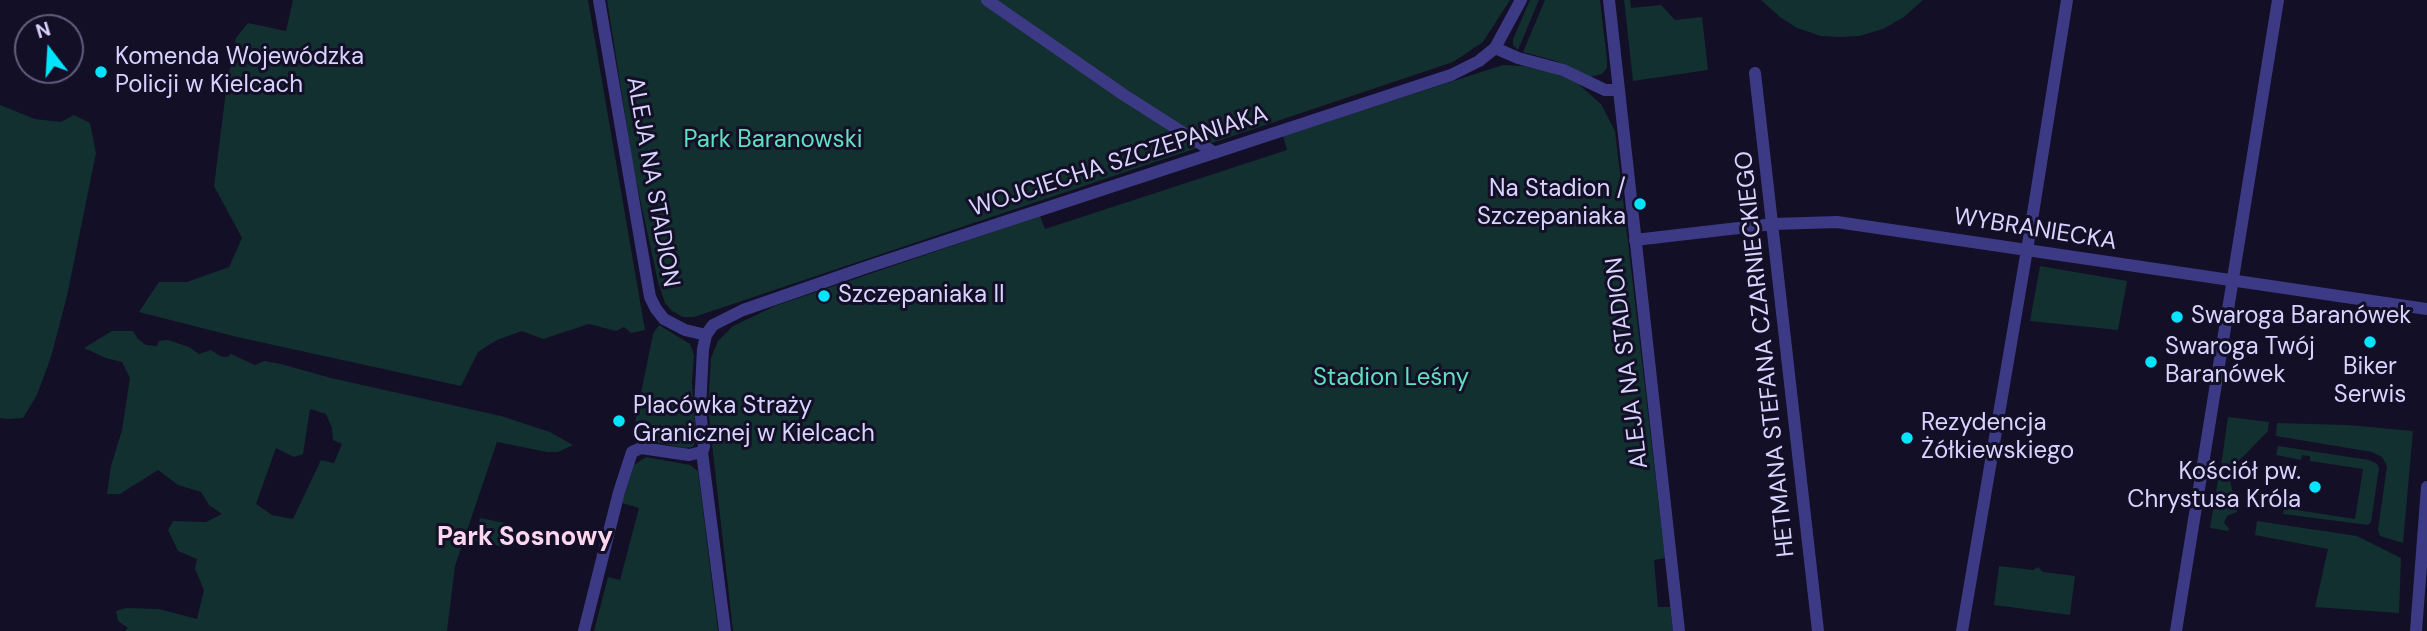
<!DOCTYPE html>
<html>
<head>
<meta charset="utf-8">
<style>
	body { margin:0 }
	#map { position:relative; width:2427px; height:631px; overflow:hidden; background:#130f26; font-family:"DM Sans",sans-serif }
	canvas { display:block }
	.north { position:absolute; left:14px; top:14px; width:70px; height:70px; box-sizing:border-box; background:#130f26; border:2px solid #625e7d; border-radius:50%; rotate:343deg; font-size:19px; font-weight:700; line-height:28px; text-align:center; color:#d9d4ff }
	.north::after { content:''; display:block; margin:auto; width:24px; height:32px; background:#00e5ff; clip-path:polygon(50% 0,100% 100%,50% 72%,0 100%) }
</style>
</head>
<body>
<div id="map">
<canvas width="2427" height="631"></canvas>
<div class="north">N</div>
</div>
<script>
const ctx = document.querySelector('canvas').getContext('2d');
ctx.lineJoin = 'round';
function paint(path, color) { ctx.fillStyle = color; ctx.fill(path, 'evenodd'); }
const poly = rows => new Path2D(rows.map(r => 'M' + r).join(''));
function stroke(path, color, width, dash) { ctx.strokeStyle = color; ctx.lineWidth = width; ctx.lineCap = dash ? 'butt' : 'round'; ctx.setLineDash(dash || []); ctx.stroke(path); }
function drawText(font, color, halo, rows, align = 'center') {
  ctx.font = font + ' "DM Sans",sans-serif'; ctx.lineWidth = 6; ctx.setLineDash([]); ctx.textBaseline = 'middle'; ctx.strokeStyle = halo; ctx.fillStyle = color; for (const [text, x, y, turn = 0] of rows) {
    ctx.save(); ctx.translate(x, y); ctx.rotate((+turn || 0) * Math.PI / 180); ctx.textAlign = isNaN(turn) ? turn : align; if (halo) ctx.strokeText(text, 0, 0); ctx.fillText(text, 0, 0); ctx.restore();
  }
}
const green = poly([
	[293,0,588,0,645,330,631,333,624,327,616,331,589,324,543,339,522,331,497,340,478,352,461,386,237,337,139,312,159,282,187,282,229,267,242,238,214,186,227,83,236,38,248,23,286,31],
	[607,0,1510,0,1483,42,1453,62,694,317,683,317,672,311,665,303,658,282,634,171],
	[1530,0,1539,0,1518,50,1513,45,1513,39],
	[1545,0,1600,0,1607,59,1607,68,1602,74,1590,77,1556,61,1523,52],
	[1624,0,1630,0,1631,8,1661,5,1675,20,1702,17,1708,70,1633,81],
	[1761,0,1923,0,1904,17,1883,29,1859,36,1839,37,1821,36,1797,28,1780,17],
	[1503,65,1523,66,1551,72,1577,83,1601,104,1615,131,1665,558,1654,560,1658,607,1670,607,1673,631,733,631,708,408,711,358,718,341,733,326,775,306,1040,216,1045,229,1287,150,1283,136],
	[0,105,35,119,61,122,74,115,90,123,96,153,67,296,51,357,37,395,23,418,7,419,0,418],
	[2040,266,2127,281,2118,330,2030,321],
	[659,325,690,344,694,355,692,382,696,440,693,447,685,448,632,438,653,334],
	[112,331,133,331,138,339,146,345,157,346,159,341,168,340,189,347,199,354,211,350,220,356,227,357,231,354,255,365,264,361,281,364,331,378,501,416,550,432,573,445,558,452,547,452,497,442,455,566,447,631,125,631,128,628,118,621,116,611,126,608,159,609,197,619,204,590,195,569,197,559,178,551,168,530,173,521,206,522,222,514,209,505,201,492,178,485,158,470,120,494,107,494,111,466,122,430,130,378,122,362,106,358,84,348],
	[310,409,326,414,332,428,333,440,342,444,334,463,321,460,293,519,272,515,256,504,276,448,294,457,303,454],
	[2228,417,2269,422,2268,431,2233,467,2221,466],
	[2277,423,2348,425,2413,431,2403,543,2380,536,2378,530,2387,466,2382,457,2372,452,2276,436],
	[2278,446,2369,460,2377,464,2379,468,2371,522,2368,525,2283,514,2284,508,2355,519,2363,469,2310,461,2310,456,2302,455,2301,460,2276,455],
	[646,457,690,465,698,471,718,631,594,631,608,577,620,580,639,508,622,503,634,465],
	[2218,480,2230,480,2237,512,2227,516,2224,523,2229,528,2228,531,2210,528],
	[480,518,505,523,500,546,475,541],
	[2257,521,2357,536,2401,558,2399,613,2315,607,2328,549,2255,535],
	[1999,566,2033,570,2038,567,2043,572,2075,576,2070,615,1994,605]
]);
const street = poly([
	[599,0,650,297,656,309,664,319,685,330,706,335],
	[987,0,1124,95,1215,153],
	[1609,0,1679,631],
	[1495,48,1518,58,1563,70,1605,90,1617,90],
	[1755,73,1818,631],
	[1635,240,1773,224,1837,222,2427,309],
	[584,631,619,492,632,452,641,448,689,455,702,452],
	[725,631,702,452,704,447,700,408,703,349,706,335,713,325,743,310,867,267,1451,75,1479,61,1495,48,1521,0],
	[1962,631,2031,226,2067,0],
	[2176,631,2278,0],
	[2416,631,2427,487]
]);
const markers = [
	[101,72,7,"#00e5ff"],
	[1640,204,7,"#00e5ff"],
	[824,296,7,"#00e5ff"],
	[2177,317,7,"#00e5ff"],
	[2370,342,7,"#00e5ff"],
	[2151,362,7,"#00e5ff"],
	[619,421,7,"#00e5ff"],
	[1907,438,7,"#00e5ff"],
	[2315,487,7,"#00e5ff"]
];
const poiNames = [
	["Komenda Wojewódzka",115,58],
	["Policji w Kielcach",115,86],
	["Na Stadion /",1626,190,"right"],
	["Szczepaniaka",1626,218,"right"],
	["Szczepaniaka II",838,296],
	["Swaroga Baranówek",2191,317],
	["Swaroga Twój",2165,348],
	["Baranówek",2165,376],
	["Biker",2370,368,"center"],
	["Serwis",2370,396,"center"],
	["Placówka Straży",633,407],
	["Granicznej w Kielcach",633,435],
	["Rezydencja",1921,424],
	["Żółkiewskiego",1921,452],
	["Kościół pw.",2301,473,"right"],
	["Chrystusa Króla",2301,501,"right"]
];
const parkNames = [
	["Park Baranowski",773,141],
	["Stadion Leśny",1391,379]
];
const streetNames = [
	["WOJCIECHA SZCZEPANIAKA",1119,162,-18],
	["ALEJA NA STADION",652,182,80],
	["WYBRANIECKA",2035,230,9],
	["HETMANA STEFANA CZARNIECKIEGO",1766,354,-96],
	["ALEJA NA STADION",1628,363,-97]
];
const neighbourhoodNames = [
	["Park Sosnowy",525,538]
];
paint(green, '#12302f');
stroke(street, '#3d3a85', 12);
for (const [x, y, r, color] of markers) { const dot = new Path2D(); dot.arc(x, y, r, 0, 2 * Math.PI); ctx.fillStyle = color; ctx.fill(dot); stroke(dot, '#130f26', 2.5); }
drawText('24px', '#d9d4ff', '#130f26', poiNames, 'left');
drawText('24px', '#5fe0c0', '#130f26', parkNames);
drawText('24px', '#d9d4ff', '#130f26', streetNames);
drawText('bold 26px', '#ffd6f0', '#130f26', neighbourhoodNames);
</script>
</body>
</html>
